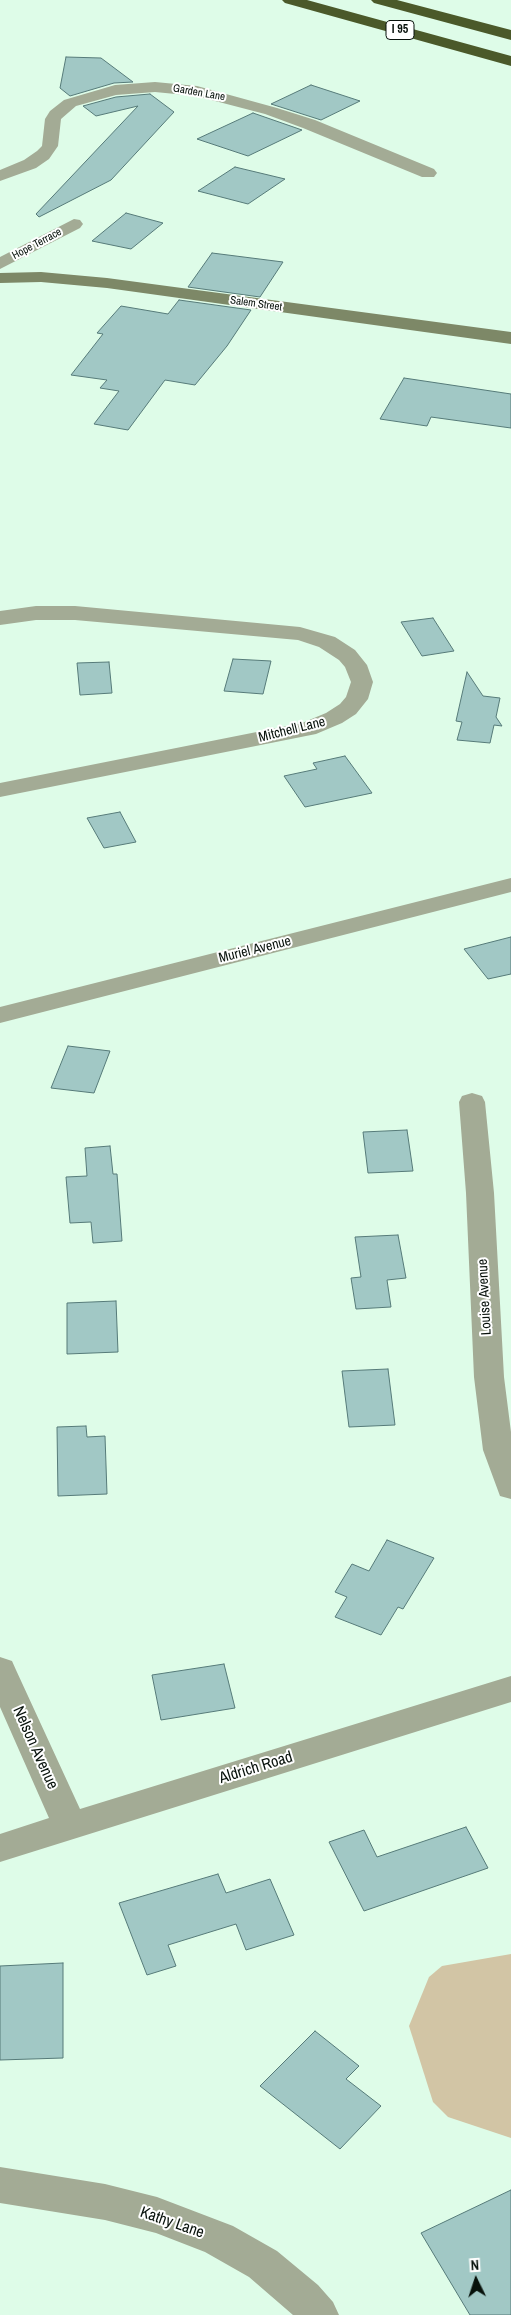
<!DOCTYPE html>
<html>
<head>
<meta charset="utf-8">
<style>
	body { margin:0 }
	#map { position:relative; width:511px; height:2315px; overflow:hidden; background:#defce8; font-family:"Archivo Narrow",sans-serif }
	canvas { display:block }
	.north { position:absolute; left:451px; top:2255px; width:50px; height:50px; -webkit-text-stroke:4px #fff; paint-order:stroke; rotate:356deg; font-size:14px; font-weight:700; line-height:20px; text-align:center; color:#07110b }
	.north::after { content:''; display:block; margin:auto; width:18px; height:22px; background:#07110b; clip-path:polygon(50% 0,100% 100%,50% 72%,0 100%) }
</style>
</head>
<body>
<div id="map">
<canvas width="511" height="2315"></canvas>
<div class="north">N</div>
</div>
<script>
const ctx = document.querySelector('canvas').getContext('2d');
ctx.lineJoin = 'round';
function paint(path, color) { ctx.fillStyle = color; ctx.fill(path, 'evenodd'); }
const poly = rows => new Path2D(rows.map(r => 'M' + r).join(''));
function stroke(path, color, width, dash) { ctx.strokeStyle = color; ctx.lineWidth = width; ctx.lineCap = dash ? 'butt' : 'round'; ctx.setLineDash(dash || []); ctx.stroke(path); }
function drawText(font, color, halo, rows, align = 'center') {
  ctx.font = font + ' "Archivo Narrow",sans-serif'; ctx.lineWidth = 4; ctx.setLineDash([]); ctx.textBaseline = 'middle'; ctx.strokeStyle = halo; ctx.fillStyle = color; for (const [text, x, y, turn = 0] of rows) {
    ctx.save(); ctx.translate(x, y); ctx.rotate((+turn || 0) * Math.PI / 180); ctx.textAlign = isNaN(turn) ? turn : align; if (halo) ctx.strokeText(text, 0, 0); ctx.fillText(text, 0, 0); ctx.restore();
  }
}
const green = poly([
	[511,1954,511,2138,448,2117,433,2102,409,2026,429,1977,442,1966]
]);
const building = poly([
	[66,57,101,58,133,82,114,83,70,96,60,88,66,57],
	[311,85,360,101,321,120,271,104,311,85],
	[150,94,174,112,111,180,39,217,36,214,138,106,96,116,83,106,116,97,150,94],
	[253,113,302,130,248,156,197,139,253,113],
	[235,167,285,179,248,204,198,191,235,167],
	[126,213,163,223,131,249,92,241,126,213],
	[212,253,283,262,260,297,188,287,212,253],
	[179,300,251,310,227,346,195,385,165,380,128,430,94,424,119,391,100,388,107,380,71,375,103,334,97,333,121,306,168,314,179,300],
	[404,378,511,394,511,428,431,417,427,426,380,419,404,378],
	[433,618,454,651,422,656,401,622,433,618],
	[233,659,271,661,263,694,224,691,233,659],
	[109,662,112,693,80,695,77,663,109,662],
	[467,672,483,696,500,698,496,717,502,726,494,725,490,743,457,740,462,722,456,721,467,672],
	[345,756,372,793,305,807,284,776,317,769,313,763,345,756],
	[120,812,136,842,104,848,87,818,120,812],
	[511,937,511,974,488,979,464,949,511,937],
	[68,1046,110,1051,94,1093,51,1088,68,1046],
	[407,1130,413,1171,368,1173,363,1132,407,1130],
	[110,1146,113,1174,117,1174,122,1241,93,1243,91,1222,70,1223,66,1177,87,1176,85,1148,110,1146],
	[398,1235,406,1278,387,1280,391,1307,356,1309,351,1278,361,1277,355,1237,398,1235],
	[116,1301,118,1352,67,1354,67,1303,116,1301],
	[388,1369,395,1425,349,1427,342,1371,388,1369],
	[86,1426,87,1437,105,1436,107,1494,58,1496,57,1427,86,1426],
	[387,1540,434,1558,403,1609,398,1607,381,1635,335,1617,347,1597,335,1592,352,1564,369,1571,387,1540],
	[224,1664,235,1708,161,1720,152,1675,224,1664],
	[466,1827,488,1868,364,1911,329,1842,364,1830,377,1857,466,1827],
	[218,1874,226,1893,270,1879,294,1935,246,1950,236,1924,168,1945,176,1966,147,1975,119,1903,218,1874],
	[63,1963,63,2058,0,2060,0,1966,63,1963],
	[315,2031,359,2066,346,2079,381,2106,340,2149,260,2086,315,2031],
	[511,2190,511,2315,470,2315,421,2233,511,2190]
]);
const minor = poly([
	[155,82,197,86,277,108,315,120,434,169,437,173,434,177,422,177,303,128,265,114,196,96,155,92,116,95,76,106,61,119,58,146,49,159,36,168,0,181,0,170,24,160,37,151,42,146,45,119,50,111,64,100,115,85,155,82],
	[74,219,80,220,83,224,80,228,0,269,0,257,74,219],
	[36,606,75,606,300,627,335,637,355,650,367,665,373,682,368,699,356,714,342,723,316,734,0,797,0,783,302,723,326,713,340,704,346,697,351,682,345,667,339,660,319,647,298,640,75,620,36,620,0,625,0,611,36,606],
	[511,878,511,892,0,1023,0,1007,511,878],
	[472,1093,482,1096,485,1102,494,1193,504,1377,511,1432,511,1499,500,1496,483,1450,474,1377,466,1193,459,1102,462,1096,472,1093],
	[0,1657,12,1661,16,1670,80,1809,511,1676,511,1702,0,1862,0,1834,49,1818,0,1707,0,1657],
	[0,2167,105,2184,157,2197,233,2226,277,2251,318,2285,333,2302,339,2315,293,2315,249,2277,205,2252,156,2233,105,2220,0,2203,0,2167]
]);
const secondary = poly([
	[41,272,107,278,511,332,511,344,107,288,41,282,0,283,0,273,41,272]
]);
const motorway = poly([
	[282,0,307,0,511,56,511,66,285,3,282,0],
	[371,0,397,0,511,30,511,40,374,3,371,0]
]);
const farStreetnames = [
	["Garden Lane",199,93,10],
	["Hope Terrace",37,244,-28],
	["Salem Street",256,304,8]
];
const shields = [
	[400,30,28]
];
const shieldNames = [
	["I 95",400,30]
];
const streetNames = [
	["Mitchell Lane",292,730,-14],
	["Muriel Avenue",255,950,-14],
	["Louise Avenue",485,1297,-93]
];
const nearStreetnames = [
	["Nelson Avenue",35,1748,66],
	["Aldrich Road",256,1768,-17],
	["Kathy Lane",172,2223,19]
];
paint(green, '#d2c5a5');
paint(building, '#a1c8c5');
stroke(building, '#567b79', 1);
paint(minor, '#a3ab95');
paint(secondary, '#7d8867');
paint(motorway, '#4b592a');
drawText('11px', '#07110b', '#fff', farStreetnames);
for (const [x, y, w] of shields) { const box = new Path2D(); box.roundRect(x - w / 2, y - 9.5, w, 19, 4); ctx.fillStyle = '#fff'; ctx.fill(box); stroke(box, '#07110b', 1); }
drawText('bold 12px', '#07110b', null, shieldNames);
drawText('14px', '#07110b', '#fff', streetNames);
drawText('16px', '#07110b', '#fff', nearStreetnames);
</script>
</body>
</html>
